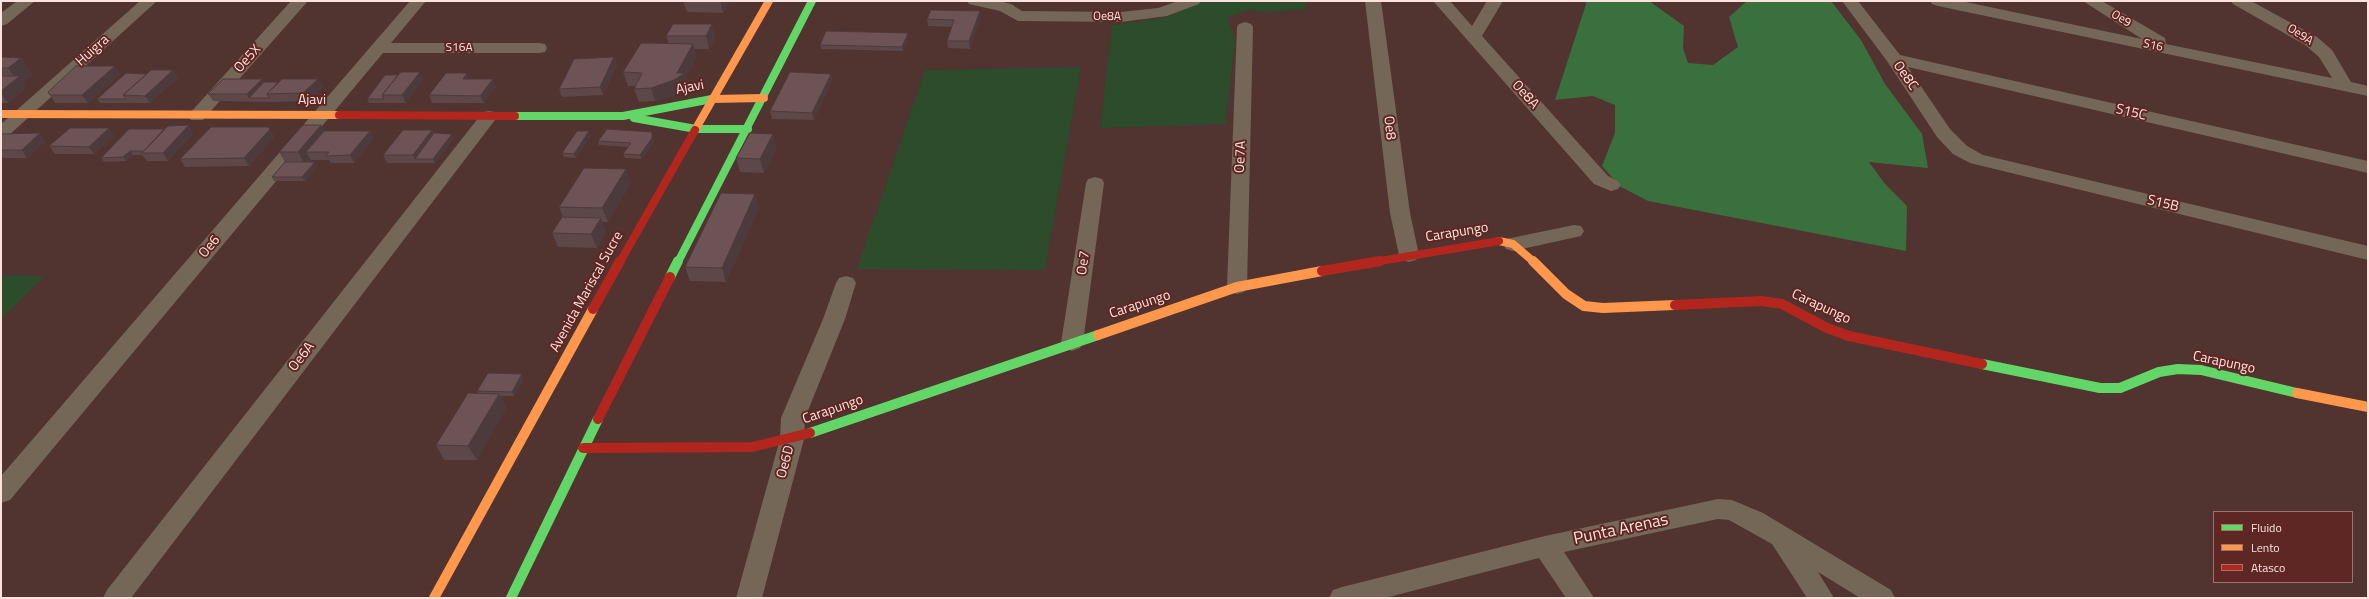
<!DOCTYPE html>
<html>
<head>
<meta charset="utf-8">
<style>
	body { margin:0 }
	#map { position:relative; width:2369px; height:599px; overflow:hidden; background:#513330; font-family:"Titillium Web",sans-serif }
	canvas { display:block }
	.frame { position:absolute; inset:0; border:2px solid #fee2de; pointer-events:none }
	.legend { position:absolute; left:2213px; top:511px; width:140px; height:72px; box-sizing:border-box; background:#5e2723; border:1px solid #9e726e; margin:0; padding:5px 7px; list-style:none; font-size:12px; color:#fee2de }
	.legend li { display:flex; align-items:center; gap:8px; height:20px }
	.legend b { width:20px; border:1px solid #9e726e }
</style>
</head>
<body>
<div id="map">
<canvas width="2369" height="599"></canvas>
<div class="frame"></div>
<ul class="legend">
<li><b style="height:5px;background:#63d668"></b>Fluido</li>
<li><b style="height:5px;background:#ff974d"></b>Lento</li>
<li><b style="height:5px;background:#b3261e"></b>Atasco</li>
</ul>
</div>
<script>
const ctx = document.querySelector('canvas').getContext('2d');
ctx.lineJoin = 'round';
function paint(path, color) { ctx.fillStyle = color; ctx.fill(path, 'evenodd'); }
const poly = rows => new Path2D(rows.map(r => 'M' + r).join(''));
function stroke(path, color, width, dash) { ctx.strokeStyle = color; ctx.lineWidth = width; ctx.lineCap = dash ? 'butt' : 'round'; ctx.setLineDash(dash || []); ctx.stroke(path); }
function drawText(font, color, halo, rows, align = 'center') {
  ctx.font = font + ' "Titillium Web",sans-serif'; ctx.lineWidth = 4; ctx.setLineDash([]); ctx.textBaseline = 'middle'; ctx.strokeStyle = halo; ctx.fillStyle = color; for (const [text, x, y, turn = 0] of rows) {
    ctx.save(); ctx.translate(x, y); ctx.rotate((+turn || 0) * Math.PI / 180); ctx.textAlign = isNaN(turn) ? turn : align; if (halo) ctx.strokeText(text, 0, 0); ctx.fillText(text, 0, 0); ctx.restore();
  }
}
const green = poly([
	[1202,1,1306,1,1306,10,1267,12,1248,10,1227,18,1235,39,1226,124,1100,128,1112,25,1156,19,1175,14],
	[1081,67,1045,270,857,269,925,70],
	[1,275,45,276,1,319]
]);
const forest = poly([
	[1587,1,1649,1,1684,26,1683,48,1688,63,1713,65,1738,47,1729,17,1747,1,1831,1,1861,40,1885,84,1922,134,1928,168,1869,162,1885,184,1907,206,1906,251,1648,201,1621,187,1602,166,1615,133,1615,105,1593,96,1555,100]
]);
const street = poly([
	[17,1,35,1,7,24,1,26,1,13,17,1],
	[140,1,157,1,7,137,1,138,1,124,140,1],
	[291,1,308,1,203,120,191,120,188,116,191,112,291,1],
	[410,1,426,1,391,43,539,43,545,44,547,48,545,52,539,53,383,53,10,500,1,503,1,476,410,1],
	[967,1,999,1,1011,4,1022,11,1121,12,1158,8,1178,1,1201,1,1199,4,1167,16,1121,22,1018,21,1000,11,969,4,967,1],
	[1365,1,1381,1,1410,213,1419,255,1416,260,1409,262,1402,260,1399,255,1390,213,1365,1],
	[1433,1,1450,1,1472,26,1487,1,1503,1,1482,36,1608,176,1618,181,1621,185,1618,189,1611,191,1594,184,1433,1],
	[1842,1,1858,1,1900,55,2368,161,2368,173,1908,67,1950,129,1967,146,1983,155,2368,246,2368,260,1970,163,1953,154,1937,137,1887,61,1842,1],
	[1930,1,1961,1,2142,39,2083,1,2102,1,2165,38,2166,44,2332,78,2319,57,2305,45,2233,4,2231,1,2251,1,2317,37,2332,50,2351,82,2368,86,2368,96,1938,6,1932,4,1930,1],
	[1245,22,1251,24,1253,27,1247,287,1244,292,1237,294,1230,292,1227,287,1237,27,1239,24,1245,22],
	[489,111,495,112,498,116,495,120,131,598,103,598,107,590,483,112,489,111],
	[1095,177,1102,179,1104,183,1083,343,1080,348,1072,351,1064,348,1061,343,1086,183,1088,179,1095,177],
	[1574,225,1581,226,1584,231,1581,236,1513,251,1506,249,1503,244,1506,239,1574,225],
	[846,276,853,278,856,283,845,319,805,418,804,439,762,598,736,598,780,439,781,418,823,319,836,283,839,278,846,276],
	[1718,499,1732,500,1763,513,1891,590,1895,598,1860,598,1818,572,1834,598,1807,598,1772,544,1729,520,1718,519,1564,552,1594,598,1566,598,1539,558,1385,598,1329,598,1333,590,1342,587,1545,536,1718,499]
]);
const fastFar1 = poly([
	[515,116,623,116,712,99],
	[634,118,696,129,748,129],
	[678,262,812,1]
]);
const fast = poly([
	[670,277,678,261],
	[1982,364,2100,388,2120,388,2159,372,2178,369,2201,370,2297,393],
	[810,433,1098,335],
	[511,598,598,419]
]);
const slowFar1 = poly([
	[712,99,764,98],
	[1,114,339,115],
	[695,130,769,1],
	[1499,241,1513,244,1534,262]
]);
const slow = poly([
	[1533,261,1566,294,1584,306,1603,308,1675,305],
	[1098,335,1237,287,1322,271],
	[2297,393,2368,407],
	[434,598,593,309]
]);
const jamFar1 = poly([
	[339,115,515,116],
	[620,262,695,130],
	[1374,262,1499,241]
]);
const jam = poly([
	[1322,271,1380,261],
	[1675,305,1761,301,1782,304,1827,328,1849,336,1982,364],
	[593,309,620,261],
	[598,419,670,277],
	[583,448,752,447,810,433]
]);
const wall = poly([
	[683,1,730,1,723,13,687,12],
	[827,1,858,1,857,2],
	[981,18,970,49,948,48,947,41,952,27,928,26,927,19],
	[673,24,716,38,709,49,694,49,697,57,686,77,689,87,679,94,655,101,639,102,634,89,635,86,628,86,623,72,669,44,666,36],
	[908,33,908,37,903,51,821,49,820,45],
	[1,57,21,58,33,75,24,82,27,87,8,103,1,103],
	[614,57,617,65,603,95,562,97,559,89],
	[115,66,120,74,88,103,55,103,50,95],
	[173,70,178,78,150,103,100,103,97,99,147,74],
	[831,74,832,81,814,120,772,119,770,111],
	[262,79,264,82,278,82,318,79,323,87,307,101,271,102,213,101,208,94],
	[424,79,406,103,369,103,367,99],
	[469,79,496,87,484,103,432,103,429,95],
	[270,129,274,137,249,166,185,167,180,159],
	[432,130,434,133,454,138,435,163,387,163,383,155],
	[324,131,370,131,374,138,354,163,331,163,329,160,311,160,310,162,315,162,317,166,305,181,274,181,272,177,285,162,279,152],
	[194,133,168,161,147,161,142,155,133,155,126,161,104,162,101,158],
	[1,134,46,141,27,158,1,158],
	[591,135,576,158,564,157,562,153],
	[115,136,94,154,55,154,49,146],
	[653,136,654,142,642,159,625,158,623,154,628,147,599,145,598,141],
	[777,148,764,173,740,172,736,158],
	[631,183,608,222,602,222,606,232,597,248,558,247,552,233,563,217,559,207],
	[755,194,759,208,726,282,690,281,685,267],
	[524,379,514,396,500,396,506,408,477,460,444,460,436,445,478,393,477,391]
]);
const shadedWall = poly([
	[720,1,730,1,723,13],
	[980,11,981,18,970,49,969,41],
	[712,24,716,38,709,49,706,36],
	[908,33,908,37,903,51,902,47],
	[693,44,697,57,686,77,689,87,679,94,655,101,651,88,677,73],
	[614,57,617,65,603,95,600,87],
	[21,58,33,75,24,82,27,87,8,103,1,93,1,91,16,79,8,68],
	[115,66,120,74,88,103,82,95],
	[173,70,178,78,150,103,145,96],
	[420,72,424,79,406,103,402,95],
	[467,73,470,81,463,79],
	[831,74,832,81,814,120,812,113],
	[262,79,266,86,249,98,247,94],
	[318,79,323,87,307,101,303,93],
	[493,79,496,87,484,103,480,96],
	[189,125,194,133,168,161,163,153],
	[321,125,329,138,306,152,311,160,306,166,298,152],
	[109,128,115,136,94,154,89,147],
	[270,129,274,137,249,166,244,158],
	[432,130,436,137,415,159,413,155],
	[370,131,374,138,354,163,350,155],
	[589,131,591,135,576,158,574,154],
	[652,132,653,136,654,142,642,159,640,155],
	[40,133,46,141,27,158,22,150],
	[452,134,454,138,435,163,433,159],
	[773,134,777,148,764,173,760,159],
	[130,151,133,155,126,161,123,157],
	[315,162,317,166,305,181,302,177],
	[626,169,631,183,608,222,602,208],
	[755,194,759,208,726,282,722,268],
	[601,218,606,232,597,248,591,234],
	[522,374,524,379,514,396,512,392],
	[499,394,506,408,477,460,468,446]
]);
const building = poly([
	[931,10,980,11,969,41,947,41,954,20,927,19,931,10],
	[673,24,712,24,706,36,666,36,673,24],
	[826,31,908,33,902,47,820,45,826,31],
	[641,43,693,44,677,73,685,73,674,80,651,88,634,89,642,73,623,72,641,43],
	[1,57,21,58,8,68,1,68,1,57],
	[614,57,600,87,559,89,574,59,614,57],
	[76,66,115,66,82,95,50,95,48,92,76,66],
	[151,70,173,70,145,96,123,95,151,70],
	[401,72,420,72,402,95,382,95,401,72],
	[790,72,831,74,812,113,770,111,790,72],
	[126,73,147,74,123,95,126,99,97,99,126,73],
	[446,73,467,73,463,79,493,79,480,96,429,95,446,73],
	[385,75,398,75,382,95,384,99,367,99,385,75],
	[1,76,20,76,1,91,1,76],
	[223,79,262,79,247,94,208,94,223,79],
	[282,79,318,79,303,93,267,94,282,79],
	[264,82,278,82,267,94,269,98,249,98,264,82],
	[189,125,163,153,142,153,168,126,189,125],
	[303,125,321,125,298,152,279,152,303,125],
	[211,127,268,127,270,129,244,158,180,159,211,127],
	[70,128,109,128,89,147,49,146,70,128],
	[129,129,164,129,144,151,130,151,123,157,101,158,129,129],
	[607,129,652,132,652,138,640,155,623,154,631,143,598,141,607,129],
	[403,130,432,130,413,155,383,155,403,130],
	[324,131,370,131,350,155,326,156,329,152,306,152,324,131],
	[577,131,589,131,574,154,562,153,577,131],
	[40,133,22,150,1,150,1,134,40,133],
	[434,133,452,134,433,159,415,159,434,133],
	[750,133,773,134,760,159,736,158,750,133],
	[285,162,315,162,302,177,272,177,285,162],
	[584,168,626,169,602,208,559,207,584,168],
	[721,193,755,194,722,268,685,267,721,193],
	[562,217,601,218,591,234,552,233,562,217],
	[488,373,522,374,512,392,477,391,488,373],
	[468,393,499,394,468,446,436,445,468,393]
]);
const farStreetnames = [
	["Oe8A",1107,17,1],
	["Oe9",2121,19,31],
	["Oe9A",2300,35,33],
	["S16",2153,46,12],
	["S16A",459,48]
];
const streetNames = [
	["Huigra",93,51,-42],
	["Oe5X",248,59,-48],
	["Oe8C",1905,76,55],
	["Ajavi",690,88,-11],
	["Oe8A",1525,95,48],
	["Ajavi",312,101],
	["S15C",2131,113,13],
	["Oe8",1389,128,83],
	["Oe7A",1241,157,-88],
	["S15B",2163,204,13],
	["Carapungo",1457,233,-9],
	["Oe6",210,247,-50],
	["Oe7",1084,263,-82],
	["Avenida Mariscal Sucre",587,292,-61],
	["Carapungo",1140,305,-18],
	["Carapungo",1821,307,25],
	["Oe6A",302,357,-52],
	["Carapungo",2224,363,12],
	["Carapungo",833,410,-19],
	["Oe6D",786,462,-75]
];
const nearStreetnames = [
	["Punta Arenas",1621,530,-12]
];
paint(green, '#2c4c2c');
paint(forest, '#3a703d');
paint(street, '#746758');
stroke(fastFar1, '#63d668', 8);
stroke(fast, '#63d668', 10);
stroke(slowFar1, '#ff974d', 8);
stroke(slow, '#ff974d', 10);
stroke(jamFar1, '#b3261e', 8);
stroke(jam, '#b3261e', 10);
paint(wall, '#5e4749');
paint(shadedWall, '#4c3a3c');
paint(building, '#6d5355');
stroke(building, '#4c3a3c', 1);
drawText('12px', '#fee2de', '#5e2723', farStreetnames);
drawText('14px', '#fee2de', '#5e2723', streetNames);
drawText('17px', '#fee2de', '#5e2723', nearStreetnames);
</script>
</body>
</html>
